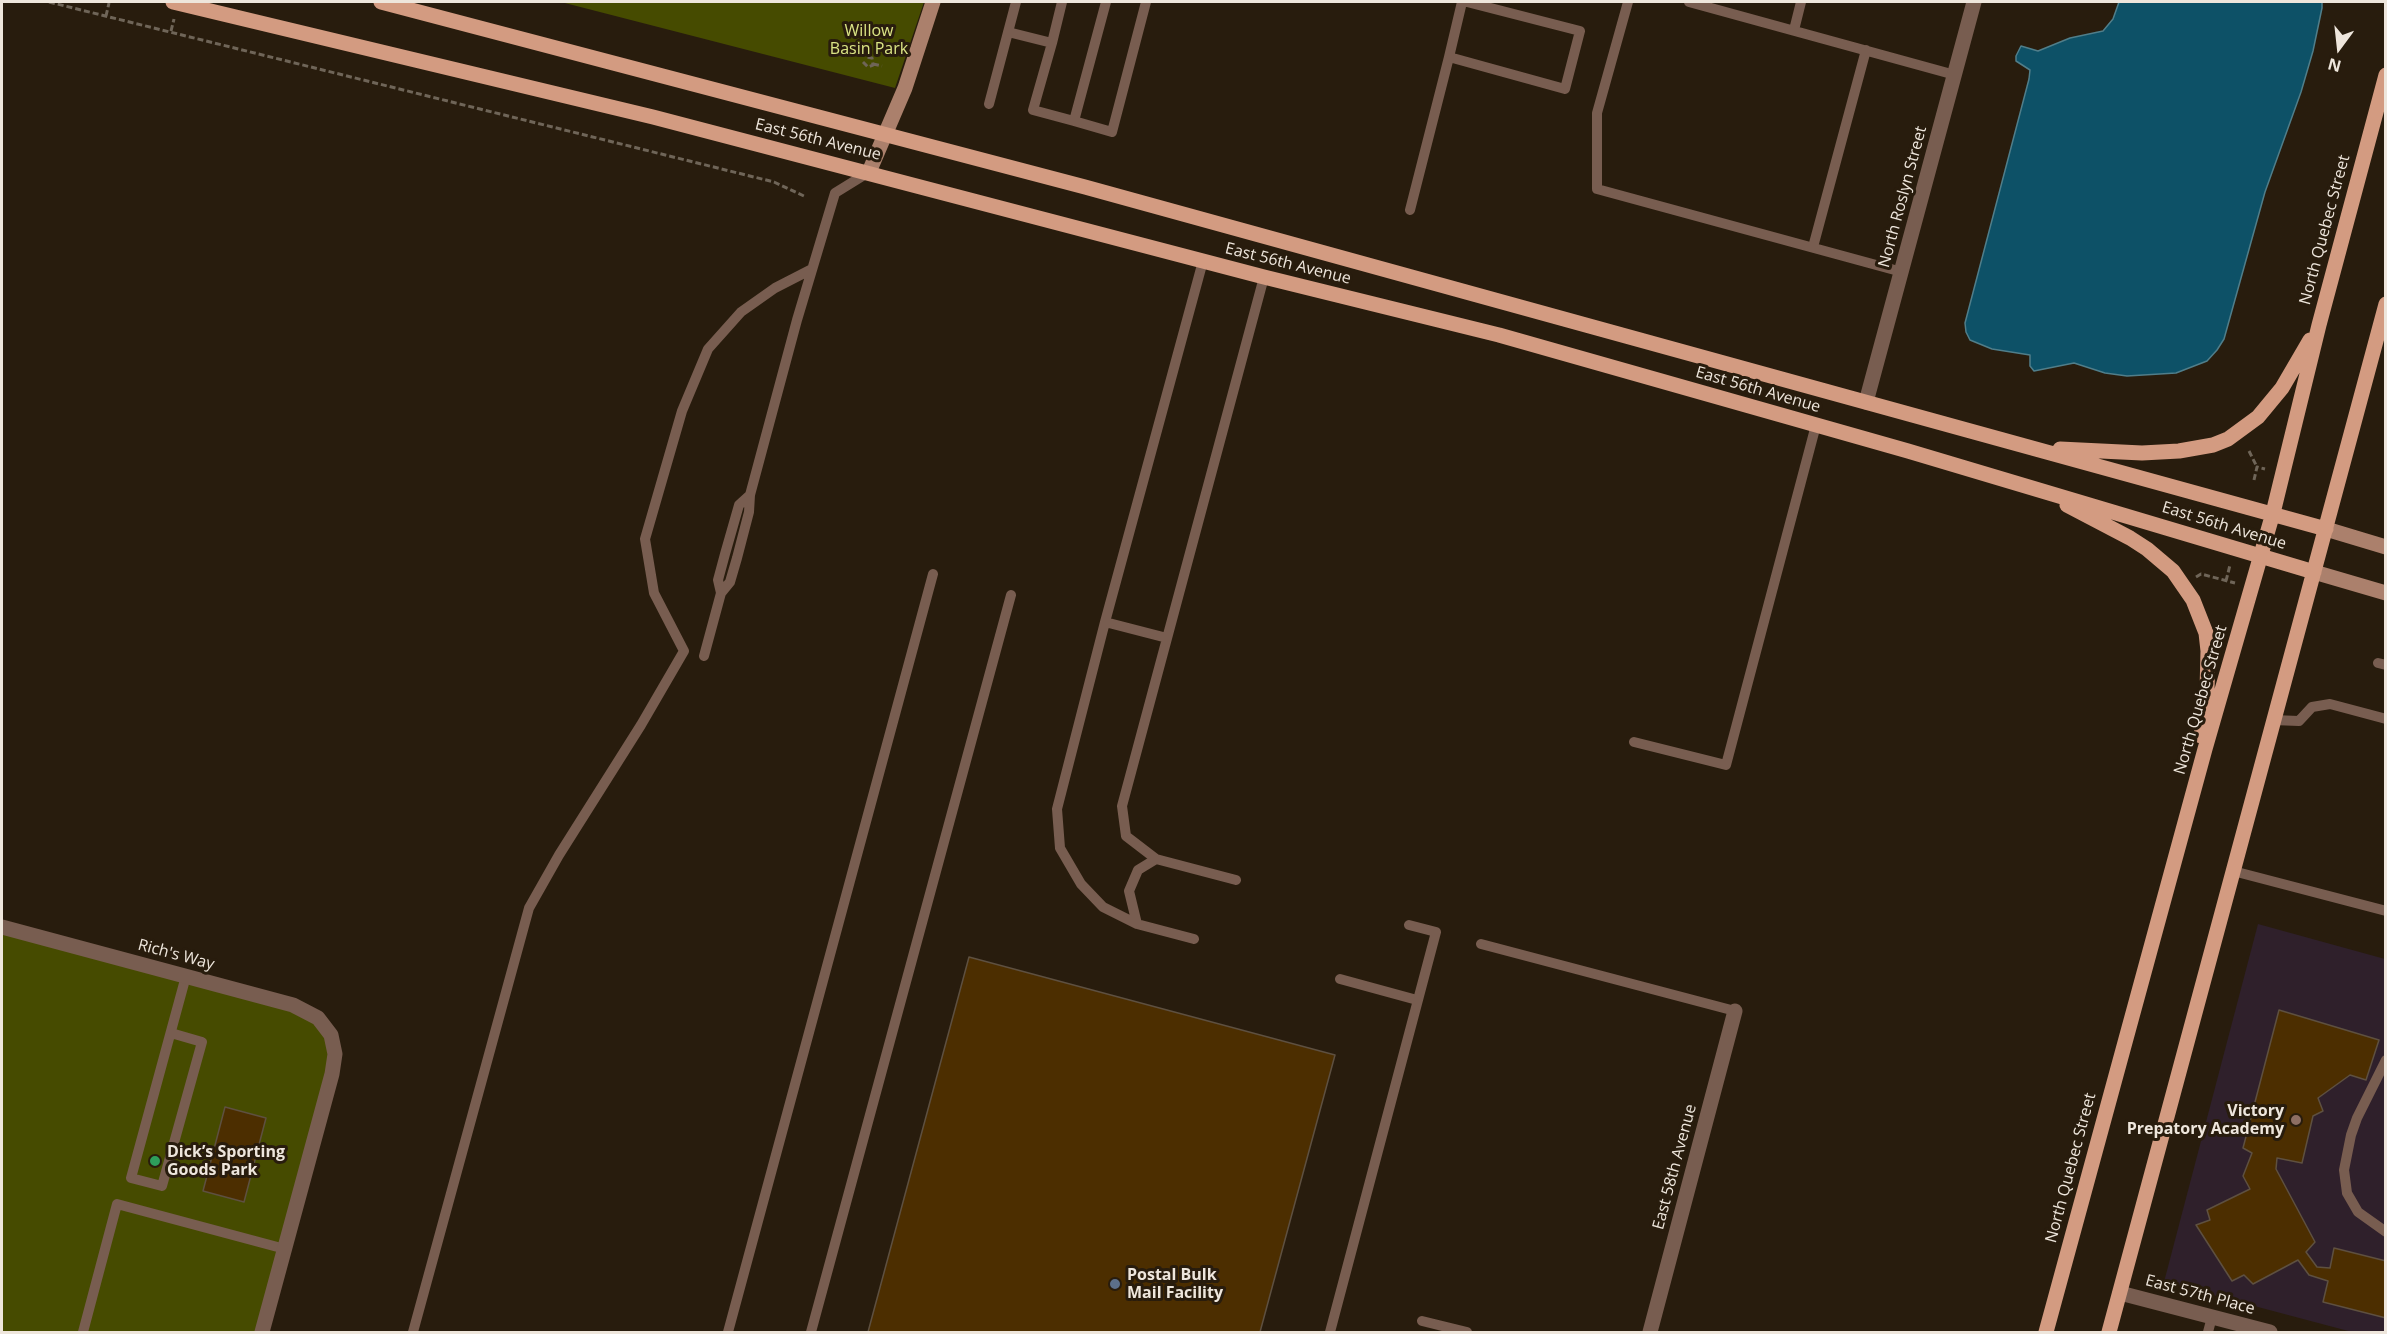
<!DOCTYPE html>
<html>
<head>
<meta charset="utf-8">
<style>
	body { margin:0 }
	#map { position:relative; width:2387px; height:1334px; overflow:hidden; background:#281c0d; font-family:"Open Sans",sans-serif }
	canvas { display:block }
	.frame { position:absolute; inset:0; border:3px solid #eee6dc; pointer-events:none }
	.north { position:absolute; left:2309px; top:18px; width:60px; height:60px; -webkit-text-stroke:4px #281c0d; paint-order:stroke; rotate:195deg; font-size:16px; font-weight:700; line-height:24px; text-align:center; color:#eee6dc }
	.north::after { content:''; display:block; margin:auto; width:21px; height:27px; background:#eee6dc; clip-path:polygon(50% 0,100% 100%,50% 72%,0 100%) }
</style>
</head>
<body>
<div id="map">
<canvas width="2387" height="1334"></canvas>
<div class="frame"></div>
<div class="north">N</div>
</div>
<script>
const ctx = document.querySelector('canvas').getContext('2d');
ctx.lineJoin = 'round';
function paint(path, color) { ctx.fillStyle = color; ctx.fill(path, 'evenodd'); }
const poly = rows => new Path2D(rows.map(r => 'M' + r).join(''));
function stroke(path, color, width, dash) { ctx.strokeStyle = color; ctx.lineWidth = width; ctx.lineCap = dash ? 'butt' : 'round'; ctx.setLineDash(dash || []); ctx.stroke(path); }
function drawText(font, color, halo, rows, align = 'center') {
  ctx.font = font + ' "Open Sans",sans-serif'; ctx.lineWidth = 6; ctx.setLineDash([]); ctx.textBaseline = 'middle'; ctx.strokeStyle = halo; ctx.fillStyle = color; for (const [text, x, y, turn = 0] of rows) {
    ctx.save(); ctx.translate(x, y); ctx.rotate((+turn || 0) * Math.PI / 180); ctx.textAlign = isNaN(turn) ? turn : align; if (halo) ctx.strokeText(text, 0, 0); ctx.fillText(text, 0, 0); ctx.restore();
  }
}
const education = poly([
	[2258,924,2385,959,2385,1332,2352,1332,2164,1282]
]);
const green = poly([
	[561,2,924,2,895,88],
	[2,927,318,1018,335,1054,262,1332,2,1332]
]);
const water = poly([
	[2119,2,2322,2,2322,8,2313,51,2301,92,2265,192,2224,339,2217,350,2207,361,2176,373,2127,376,2105,373,2074,363,2034,371,2030,366,2030,355,1992,349,1970,340,1966,332,1965,323,2029,79,2030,70,2016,61,2016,56,2021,46,2038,51,2070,38,2103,31,2113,19,2119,2]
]);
const building = poly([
	[969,957,1335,1055,1260,1332,868,1332,969,957],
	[2279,1010,2379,1040,2366,1080,2350,1075,2318,1098,2323,1111,2313,1116,2302,1163,2277,1158,2276,1169,2315,1242,2306,1252,2317,1267,2330,1268,2334,1248,2386,1261,2386,1318,2323,1302,2328,1281,2309,1275,2298,1260,2253,1284,2244,1275,2232,1281,2196,1225,2210,1220,2207,1210,2250,1189,2243,1176,2252,1153,2243,1148,2279,1010],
	[225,1107,266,1118,244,1202,203,1191,225,1107]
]);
const path = poly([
	[49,2,774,182,806,197],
	[106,16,109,3],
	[171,31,174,19],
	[863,62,868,67,873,65,872,58,866,57],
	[873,64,882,66],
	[2249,451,2257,467],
	[2254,480,2257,467,2265,469],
	[2196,577,2201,574,2235,583],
	[2226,581,2230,565]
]);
const lane = poly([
	[1106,2,1074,121,1112,132,1146,2],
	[1462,2,1449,57,1565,89,1580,31,1467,2],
	[1628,2,1597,113,1597,189,1902,272],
	[1689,2,1955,75],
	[1794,30,1801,2],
	[1008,32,1052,43,1062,2],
	[1052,43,1033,110,1074,121],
	[989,104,1016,2],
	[1410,210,1449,57],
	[1813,247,1866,50],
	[721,593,718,580,725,554,739,505,750,495],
	[1105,622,1167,638],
	[704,656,721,593,730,582,737,558,749,512,750,495,797,320,835,193,869,172],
	[2378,663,2386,665],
	[2273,720,2299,721,2312,707,2330,704,2386,719],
	[1634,742,1726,765,1816,425],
	[2233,871,2386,911],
	[1236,880,1156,859,1126,836,1122,806,1264,277],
	[1137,924,1129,891,1138,870,1156,859],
	[1194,939,1137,924,1103,907,1081,884,1060,848,1057,809,1105,622,1203,261],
	[1481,944,1735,1011],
	[1340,979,1417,1000],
	[171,1033,202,1042,162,1186,131,1178,186,976],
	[2386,1060,2357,1118,2351,1135,2344,1170,2347,1193,2358,1212,2386,1232],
	[1422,1321,1467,1332],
	[83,1332,117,1204,285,1249],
	[413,1332,529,908,559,855,641,725,684,651,654,593,645,539,682,411,708,349,741,312,775,288,812,269],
	[728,1332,933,574],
	[811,1332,1011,595],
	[1330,1332,1436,932,1409,925],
	[2208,1332,2212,1317]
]);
const street = poly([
	[1866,402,1974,2],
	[2,927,293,1005,318,1018,331,1035,335,1054,332,1074,262,1332],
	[2120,1293,2270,1332],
	[1650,1332,1735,1011]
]);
const secondary = poly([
	[869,172,905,88,933,2],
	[2326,529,2386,547],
	[2314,572,2386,593]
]);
const primary = poly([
	[173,2,653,117,1264,277,1499,335,1908,451,2314,572],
	[381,2,1085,187,2326,529],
	[2060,449,2142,453,2179,451,2213,445,2228,439,2258,417,2282,388,2310,340],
	[2067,505,2130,538,2147,549,2173,571,2193,600,2206,633,2208,651,2207,691,2201,736],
	[2046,1332,2205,749,2273,513,2319,325,2386,75],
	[2109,1332,2386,304]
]);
const markers = [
	[2296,1120,6,"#8d6e63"],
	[155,1161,6,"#2e9e5b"],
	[1115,1284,6,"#5c6f8a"]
];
const parkNames = [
	["Willow",869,31],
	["Basin Park",869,49]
];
const streetNames = [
	["East 56th Avenue",818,140,14],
	["North Roslyn Street",1903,197,-75],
	["North Quebec Street",2325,230,-75],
	["East 56th Avenue",1288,264,14],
	["East 56th Avenue",1758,390,16],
	["East 56th Avenue",2224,526,17],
	["North Quebec Street",2201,700,-74],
	["Rich's Way",176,955,15],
	["East 58th Avenue",1675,1167,-75],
	["North Quebec Street",2071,1168,-75],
	["East 57th Place",2200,1295,15]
];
const poiNames = [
	["Victory",2284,1111,"right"],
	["Prepatory Academy",2284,1129,"right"],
	["Dick’s Sporting",167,1152],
	["Goods Park",167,1170],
	["Postal Bulk",1127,1275],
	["Mail Facility",1127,1293]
];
paint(education, '#2f202b');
paint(green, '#464b00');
paint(water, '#0d5167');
stroke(water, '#507e8a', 1.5);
paint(building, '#4c2e00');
stroke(building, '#5e5040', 1.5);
stroke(path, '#6f6558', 3, [6, 3]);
stroke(lane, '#785d50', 10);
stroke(street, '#785d50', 15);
stroke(secondary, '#ab806c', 15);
stroke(primary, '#d39b81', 15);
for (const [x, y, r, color] of markers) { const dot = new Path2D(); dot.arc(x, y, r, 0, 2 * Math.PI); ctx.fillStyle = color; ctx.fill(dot); stroke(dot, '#281c0d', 2); }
drawText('16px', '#dbe585', '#281c0d', parkNames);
drawText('16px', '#eee6dc', '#281c0d', streetNames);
drawText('bold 16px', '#eee6dc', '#281c0d', poiNames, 'left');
</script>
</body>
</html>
